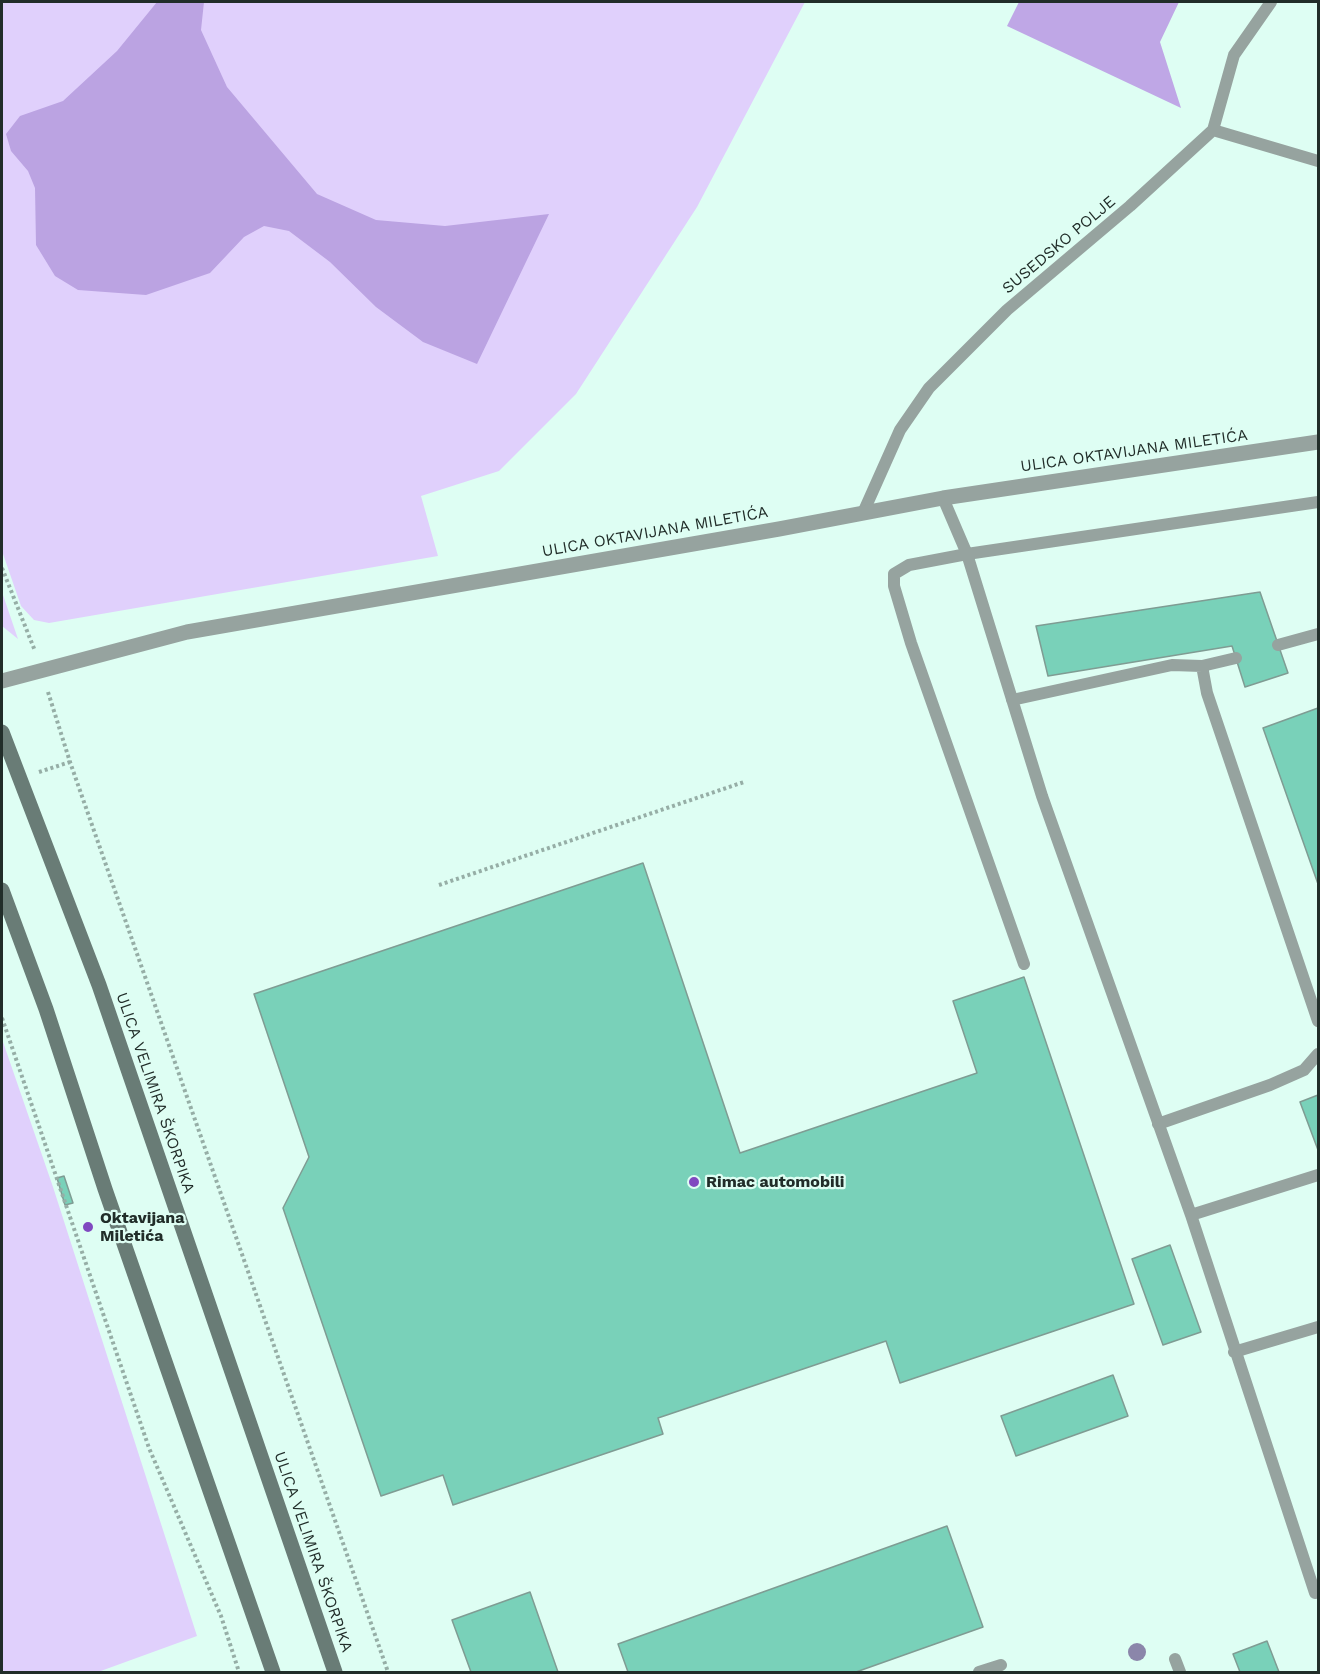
<!DOCTYPE html>
<html>
<head>
<meta charset="utf-8">
<style>
	body { margin:0 }
	#map { position:relative; width:1320px; height:1674px; overflow:hidden; background:#defef3; font-family:"Work Sans",sans-serif }
	canvas { display:block }
	.frame { position:absolute; inset:0; border:3px solid #212d29; pointer-events:none }
</style>
</head>
<body>
<div id="map">
<canvas width="1320" height="1674"></canvas>
<div class="frame"></div>
</div>
<script>
const ctx = document.querySelector('canvas').getContext('2d');
ctx.lineJoin = 'round';
function paint(path, color) { ctx.fillStyle = color; ctx.fill(path, 'evenodd'); }
const poly = rows => new Path2D(rows.map(r => 'M' + r).join(''));
function stroke(path, color, width, dash) { ctx.strokeStyle = color; ctx.lineWidth = width; ctx.lineCap = dash ? 'butt' : 'round'; ctx.setLineDash(dash || []); ctx.stroke(path); }
function drawText(font, color, halo, rows, align = 'center') {
  ctx.font = font + ' "Work Sans",sans-serif'; ctx.lineWidth = 4.5; ctx.setLineDash([]); ctx.textBaseline = 'middle'; ctx.strokeStyle = halo; ctx.fillStyle = color; for (const [text, x, y, turn = 0] of rows) {
    ctx.save(); ctx.translate(x, y); ctx.rotate((+turn || 0) * Math.PI / 180); ctx.textAlign = isNaN(turn) ? turn : align; if (halo) ctx.strokeText(text, 0, 0); ctx.fillText(text, 0, 0); ctx.restore();
  }
}
const green = poly([
	[2,2,805,2,697,207,576,394,499,471,421,496,438,556,49,623,34,620,21,606,2,551],
	[2,592,18,639,2,626],
	[2,1039,53,1187,197,1636,98,1672,2,1672]
]);
const forest = poly([
	[1019,2,1179,2,1160,42,1181,108,1007,26]
]);
const water = poly([
	[157,2,204,2,201,30,227,87,317,194,376,220,445,226,549,214,477,364,423,342,376,307,330,262,289,231,264,226,244,237,210,273,146,295,78,290,55,276,36,245,35,188,28,171,11,151,6,134,20,116,63,101,117,51]
]);
const building = poly([
	[1260,592,1288,673,1245,687,1232,646,1048,676,1036,626,1260,592],
	[1318,708,1318,884,1263,728,1318,708],
	[643,863,740,1153,977,1073,953,1001,1024,977,1134,1304,900,1383,886,1341,658,1418,663,1434,453,1505,443,1475,381,1496,283,1208,309,1157,254,994,643,863],
	[1318,1095,1318,1150,1300,1102,1318,1095],
	[64,1176,73,1203,65,1205,57,1178,64,1176],
	[1170,1245,1201,1332,1163,1345,1132,1259,1170,1245],
	[1113,1375,1128,1416,1016,1456,1001,1416,1113,1375],
	[947,1526,983,1627,856,1672,628,1672,618,1644,947,1526],
	[530,1592,558,1672,471,1672,452,1620,530,1592],
	[1267,1641,1279,1672,1240,1672,1233,1654,1267,1641]
]);
const path = poly([
	[2,568,35,651],
	[48,692,70,762,388,1672],
	[39,772,70,762],
	[439,885,744,782],
	[2,1018,149,1448,221,1616,239,1672]
]);
const lane = poly([
	[1213,130,1318,161],
	[943,498,967,554,1042,796,1191,1215,1315,1593,1318,1592],
	[863,513,900,430,929,388,1007,310,1130,206,1213,130,1234,55,1271,2],
	[1278,645,1318,634],
	[1202,666,1207,693,1318,1021],
	[1012,700,1172,665,1202,666,1236,658],
	[1024,964,911,643,894,586,894,574,909,565,967,554,1318,502],
	[1158,1124,1270,1085,1304,1070,1318,1054],
	[1191,1215,1318,1175],
	[1234,1352,1318,1327],
	[1175,1659,1180,1672],
	[979,1672,1001,1665]
]);
const street = poly([
	[2,681,187,632,779,529,943,498,1318,442]
]);
const secondary = poly([
	[2,732,99,985,335,1672],
	[2,890,46,1009,105,1189,273,1672]
]);
const trees = [
	[1137,1652]
];
const markers = [
	[694,1182,6,"#8049c0"],
	[88,1227,6,"#8049c0"]
];
const streetNames = [
	["SUSEDSKO POLJE",1059,245,-40],
	["ULICA OKTAVIJANA MILETIĆA",1134,451,-8],
	["ULICA OKTAVIJANA MILETIĆA",655,532,-10],
	["ULICA VELIMIRA ŠKORPIKA",155,1093,71],
	["ULICA VELIMIRA ŠKORPIKA",313,1552,71]
];
const poiNames = [
	["Rimac automobili",706,1182],
	["Oktavijana",100,1218],
	["Miletića",100,1236]
];
paint(green, '#e0d0fc');
paint(forest, '#bfa7e6');
paint(water, '#bba3e2');
paint(building, '#79d1b9');
stroke(building, '#7f9c93', 1.5);
stroke(path, '#96aea6', 4, [3, 3]);
stroke(lane, '#96a39f', 12);
stroke(street, '#96a39f', 15);
stroke(secondary, '#697c76', 15);
ctx.fillStyle = '#8b86aa';
for (const [x, y] of trees) { ctx.beginPath(); ctx.arc(x, y, 9, 0, 2 * Math.PI); ctx.fill(); }
for (const [x, y, r, color] of markers) { const dot = new Path2D(); dot.arc(x, y, r, 0, 2 * Math.PI); ctx.fillStyle = color; ctx.fill(dot); stroke(dot, '#defef3', 2); }
drawText('16px', '#212d29', '#defef3', streetNames);
drawText('bold 16px', '#212d29', '#defef3', poiNames, 'left');
</script>
</body>
</html>
